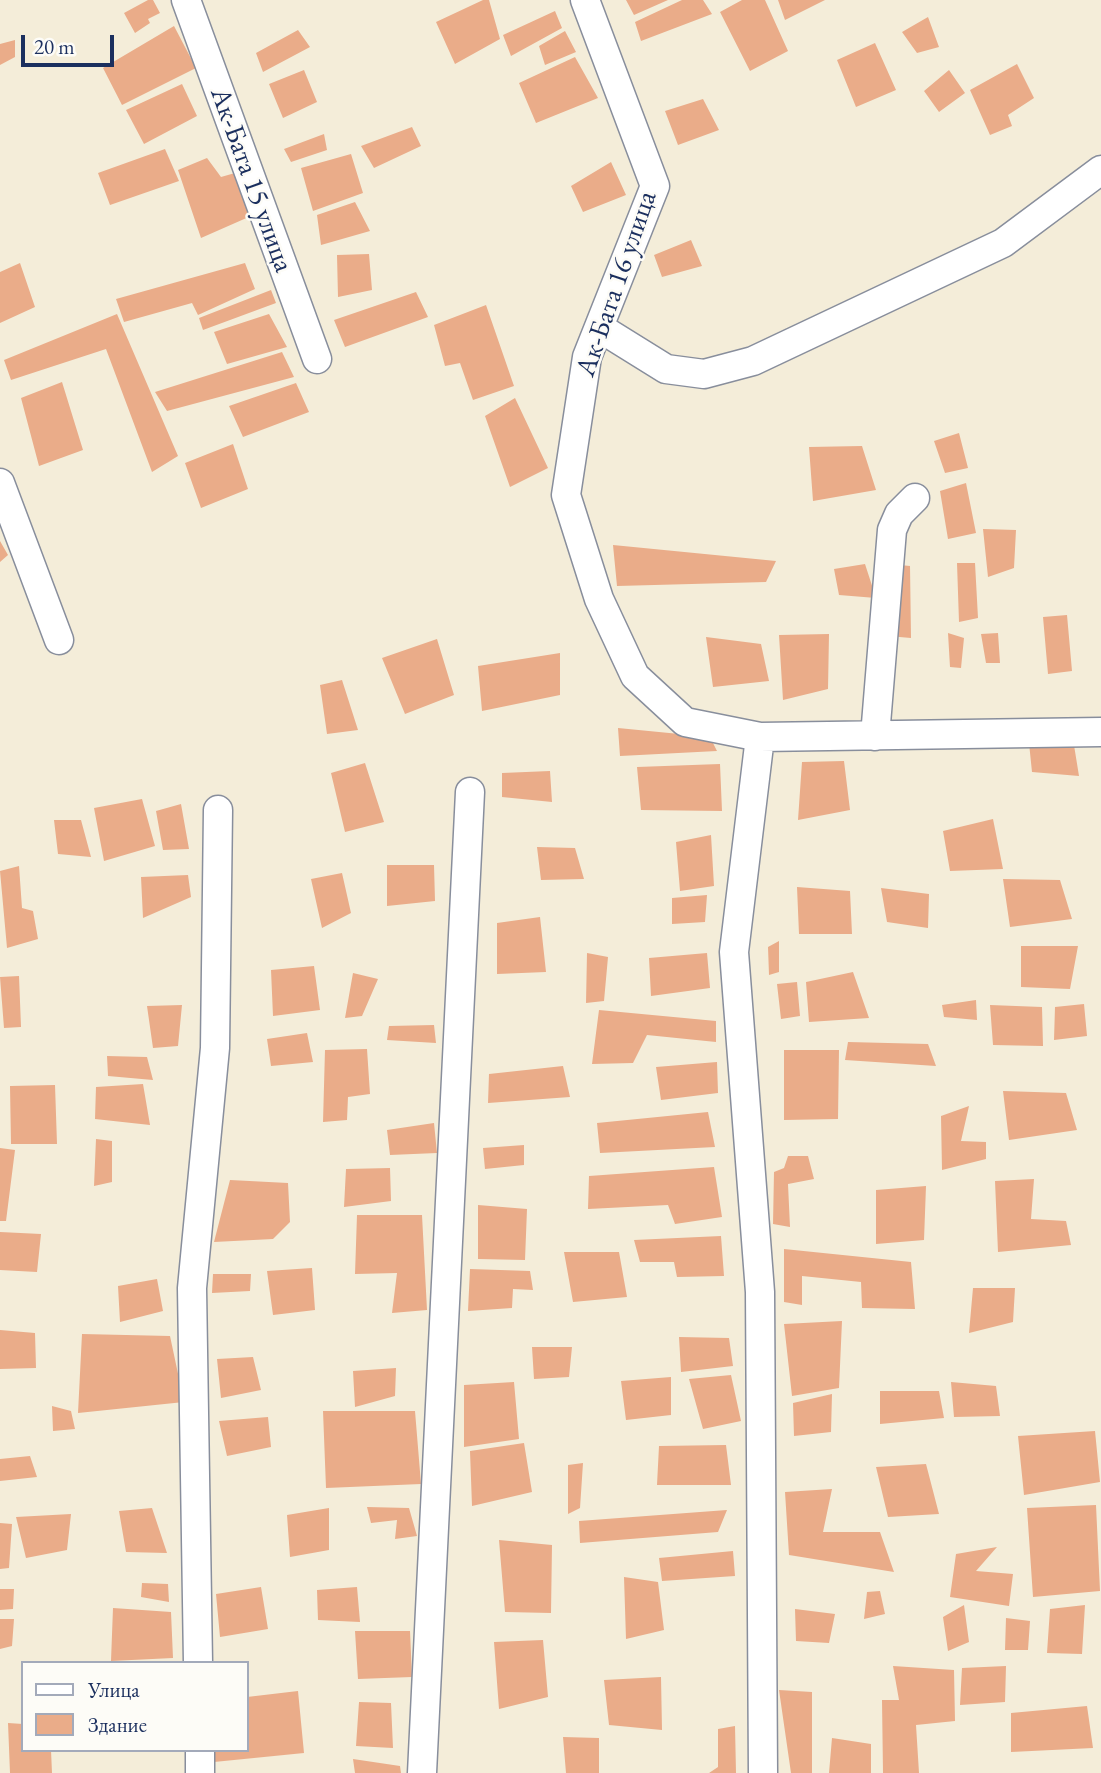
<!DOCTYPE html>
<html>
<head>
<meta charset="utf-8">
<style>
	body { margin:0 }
	#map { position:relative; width:1101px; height:1773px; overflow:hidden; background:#f4edd9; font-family:"EB Garamond",serif }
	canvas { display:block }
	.legend { position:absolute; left:21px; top:1661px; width:228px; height:91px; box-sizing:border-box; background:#fdfcf7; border:2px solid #a3aaba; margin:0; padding:9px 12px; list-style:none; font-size:21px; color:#1b2f5e }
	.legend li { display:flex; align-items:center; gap:14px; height:35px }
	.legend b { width:35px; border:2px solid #a3aaba }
	.scale { position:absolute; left:21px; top:35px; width:93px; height:32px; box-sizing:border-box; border:4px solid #1b2f5e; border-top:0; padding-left:9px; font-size:21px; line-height:24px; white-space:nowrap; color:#1b2f5e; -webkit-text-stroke:5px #fdfcf7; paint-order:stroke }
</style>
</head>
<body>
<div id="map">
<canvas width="1101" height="1773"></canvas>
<ul class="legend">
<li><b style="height:9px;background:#fff"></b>Улица</li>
<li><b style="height:19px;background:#eaac89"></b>Здание</li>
</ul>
<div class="scale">20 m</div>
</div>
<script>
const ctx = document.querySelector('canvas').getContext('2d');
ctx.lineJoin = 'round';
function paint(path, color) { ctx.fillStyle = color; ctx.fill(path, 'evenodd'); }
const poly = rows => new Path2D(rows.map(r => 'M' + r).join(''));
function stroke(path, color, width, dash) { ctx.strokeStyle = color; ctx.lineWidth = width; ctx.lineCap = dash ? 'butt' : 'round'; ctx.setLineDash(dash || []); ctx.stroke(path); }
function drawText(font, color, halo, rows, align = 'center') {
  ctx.font = font + ' "EB Garamond",serif'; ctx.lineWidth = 5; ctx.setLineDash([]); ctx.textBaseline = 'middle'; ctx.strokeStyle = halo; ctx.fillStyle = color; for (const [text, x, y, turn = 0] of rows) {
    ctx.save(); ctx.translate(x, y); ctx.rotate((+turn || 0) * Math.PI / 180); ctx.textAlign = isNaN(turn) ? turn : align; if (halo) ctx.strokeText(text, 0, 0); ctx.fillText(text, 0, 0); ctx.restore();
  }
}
const building = poly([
	[148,0,153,0,160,13,148,19,150,23,135,33,124,13],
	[483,0,489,0,500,39,455,64,436,22],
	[626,0,668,0,634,15],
	[682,0,703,0,712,14,641,41,635,22],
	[742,0,765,0,788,51,750,71,720,12],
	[778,0,825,0,785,20],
	[555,11,562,28,511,56,503,35],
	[928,17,939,47,917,53,902,32],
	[174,26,196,68,122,105,103,68],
	[298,30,310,47,263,72,256,53],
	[565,31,576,52,545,65,539,46],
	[15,40,15,57,0,65,0,44],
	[875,43,896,90,856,107,837,60],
	[575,57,598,98,536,123,519,83],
	[1017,64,1034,98,1008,115,1012,126,990,135,970,90],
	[304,70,317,102,283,118,269,84],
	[949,70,965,93,939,112,924,91],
	[182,84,197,116,144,144,126,110],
	[703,99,719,130,678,145,665,111],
	[412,127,421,146,374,168,361,146],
	[324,134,327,150,291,162,284,149],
	[165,149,179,181,110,205,98,173],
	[351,154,363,193,313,211,301,168],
	[207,158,221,177,235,173,251,216,201,238,178,170],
	[611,162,626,195,583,212,571,186],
	[355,202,370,231,321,245,317,215],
	[691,240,702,266,662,277,654,255],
	[369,254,372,290,338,297,337,255],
	[20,263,35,307,0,323,0,272],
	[245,263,255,289,198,315,192,303,124,322,116,299],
	[271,290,276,303,203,330,199,318],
	[416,292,428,317,345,347,334,320],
	[486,305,514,386,473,400,460,363,445,366,434,325],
	[117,314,178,456,152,472,106,349,11,380,4,360],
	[269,314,287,347,227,364,214,332],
	[282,352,294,377,167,411,155,392],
	[62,382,83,450,39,466,21,398],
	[296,383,309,412,243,437,229,406],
	[515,398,548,468,510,487,485,416],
	[959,433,968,468,945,473,934,441],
	[233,444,248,489,201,508,185,463],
	[862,446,876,490,813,501,809,447],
	[966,483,976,533,948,539,940,491],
	[983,529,1016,530,1014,568,988,577],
	[0,541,8,555,0,562],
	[613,545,776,561,766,582,617,586],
	[957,563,975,563,978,618,959,622],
	[865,564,876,598,839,595,834,569],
	[890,564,910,566,911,638,888,636],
	[1067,615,1072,671,1048,674,1043,617],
	[948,633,964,638,961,668,950,667],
	[998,633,1000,663,986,663,981,634],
	[829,634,828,689,783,700,779,635],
	[706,637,761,644,769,681,713,687],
	[437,639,454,695,405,714,382,658],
	[560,653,560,695,482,711,478,666],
	[342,680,358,730,327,734,320,685],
	[618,728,710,737,717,751,620,756],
	[1073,739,1079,776,1032,772,1029,743],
	[844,761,850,810,798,820,802,762],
	[365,763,384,822,345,832,331,773],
	[720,764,722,811,641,810,637,767],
	[550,771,552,802,502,797,502,773],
	[142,799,155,846,104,861,94,808],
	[181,804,189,849,163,850,156,811],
	[993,819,1003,869,950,871,943,831],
	[54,820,81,820,91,857,58,854],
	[711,835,714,886,680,891,676,842],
	[537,847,575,848,584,879,541,880],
	[387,865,434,865,435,901,387,906],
	[19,866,22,908,33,911,38,939,7,948,0,871],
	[342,873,351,913,322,928,311,879],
	[188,875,191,897,143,918,141,877],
	[1003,879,1060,880,1072,919,1010,927],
	[797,887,850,891,852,934,799,934],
	[881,888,929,894,928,928,887,922],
	[707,895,705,922,672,924,672,898],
	[540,917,546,972,497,974,497,923],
	[779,941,779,972,769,975,768,947],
	[1021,946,1078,946,1070,989,1021,987],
	[587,953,608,957,604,1001,586,1003],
	[707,953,710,988,651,996,649,958],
	[314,966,320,1010,273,1016,271,970],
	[853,972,869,1018,809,1022,806,982],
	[353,973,378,979,362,1016,345,1018],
	[19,976,21,1027,4,1028,0,977],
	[797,982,800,1016,781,1019,777,984],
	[976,1000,977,1020,944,1017,942,1005],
	[1084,1004,1087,1036,1054,1040,1055,1007],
	[182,1005,178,1046,153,1048,147,1006],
	[990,1005,1042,1007,1043,1046,993,1045],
	[599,1010,716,1021,716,1042,647,1035,633,1063,592,1064],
	[434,1025,436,1043,387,1040,389,1026],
	[307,1033,313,1062,271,1066,267,1039],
	[848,1042,928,1044,936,1066,845,1060],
	[367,1049,370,1094,348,1097,347,1120,323,1122,325,1050],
	[784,1050,839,1050,838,1119,784,1120],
	[107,1056,147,1057,153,1080,108,1076],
	[717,1062,718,1093,661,1100,656,1067],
	[563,1066,570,1097,488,1103,489,1074],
	[143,1084,150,1125,95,1119,96,1087],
	[55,1085,57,1144,11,1144,10,1086],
	[1003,1091,1066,1093,1077,1130,1009,1140],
	[969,1106,961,1141,986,1142,986,1159,942,1170,941,1116],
	[708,1112,715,1147,600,1153,597,1123],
	[434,1123,437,1153,390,1155,387,1130],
	[96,1139,112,1141,112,1182,94,1186],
	[524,1145,524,1165,485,1169,483,1148],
	[0,1148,15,1150,6,1221,0,1221],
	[788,1156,808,1156,814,1179,788,1184,790,1227,773,1224,774,1172,784,1168],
	[714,1167,722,1217,675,1224,668,1205,588,1209,589,1176],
	[390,1168,391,1201,344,1207,346,1169],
	[1034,1179,1031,1219,1066,1221,1071,1245,998,1252,995,1181],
	[230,1180,288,1183,290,1222,273,1239,214,1242],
	[926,1186,924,1240,876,1244,876,1190],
	[478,1205,527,1209,525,1260,478,1259],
	[357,1215,422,1215,427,1310,392,1313,397,1273,355,1274],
	[0,1232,41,1234,37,1272,0,1270],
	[721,1236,724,1276,677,1277,674,1262,640,1262,634,1240],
	[784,1249,911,1262,915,1309,862,1308,861,1282,802,1276,802,1305,784,1302],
	[564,1252,619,1252,627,1297,573,1302],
	[312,1268,315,1310,273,1315,267,1271],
	[470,1269,530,1271,533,1290,513,1289,512,1308,468,1311],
	[213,1274,251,1274,250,1291,212,1293],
	[157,1279,163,1311,120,1322,118,1286],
	[973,1288,1015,1288,1013,1322,969,1333],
	[842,1321,839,1388,792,1396,784,1324],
	[0,1330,35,1333,36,1368,0,1369],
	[82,1334,170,1336,184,1402,78,1413],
	[679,1337,729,1338,733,1366,681,1372],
	[532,1347,572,1347,569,1377,534,1379],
	[253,1357,261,1390,221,1398,217,1359],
	[396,1368,395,1396,355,1407,353,1371],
	[731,1375,741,1421,703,1429,689,1379],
	[671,1377,671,1415,626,1420,621,1381],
	[514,1382,519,1439,464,1447,464,1385],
	[951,1382,996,1386,1000,1416,954,1417],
	[880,1391,939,1391,944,1418,880,1424],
	[832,1394,831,1432,794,1436,793,1403],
	[52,1406,71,1411,75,1429,53,1431],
	[323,1411,415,1411,421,1484,326,1488],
	[268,1417,271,1447,227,1456,219,1421],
	[1095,1431,1100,1482,1024,1495,1018,1436],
	[524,1443,532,1492,472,1506,470,1451],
	[726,1445,731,1485,657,1485,659,1446],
	[30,1456,37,1477,0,1481,0,1459],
	[583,1463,580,1508,568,1514,568,1465],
	[926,1464,939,1514,888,1517,876,1467],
	[832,1489,823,1532,880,1532,894,1572,789,1555,785,1492],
	[1096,1505,1100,1591,1033,1597,1027,1508],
	[367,1507,409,1508,417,1536,395,1539,397,1520,371,1523],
	[152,1508,167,1553,126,1552,119,1511],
	[329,1508,329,1550,290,1557,287,1515],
	[727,1510,718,1532,580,1543,579,1521],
	[71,1514,67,1550,26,1558,16,1517],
	[0,1523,12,1524,9,1568,0,1569],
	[499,1540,552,1545,551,1613,505,1612],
	[997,1547,976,1571,1013,1574,1009,1606,950,1597,956,1554],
	[733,1551,735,1576,662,1581,659,1558],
	[624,1577,658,1582,664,1630,626,1639],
	[142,1583,168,1584,169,1602,141,1597],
	[261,1587,268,1629,220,1637,216,1594],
	[357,1587,360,1622,318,1620,317,1590],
	[0,1589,14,1589,13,1609,0,1610],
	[880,1591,885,1614,864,1619,867,1592],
	[964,1605,969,1642,948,1651,943,1617],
	[1085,1605,1082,1654,1047,1653,1050,1609],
	[113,1608,171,1612,173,1658,111,1661],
	[795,1609,835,1614,829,1643,796,1641],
	[1006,1618,1030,1621,1028,1650,1005,1650],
	[0,1619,14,1619,12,1646,0,1649],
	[355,1631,410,1631,412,1677,358,1679],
	[543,1640,548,1697,499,1709,494,1642],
	[893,1666,954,1670,955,1721,916,1725,919,1773,883,1773,882,1700,899,1700],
	[1006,1666,1005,1702,960,1705,962,1668],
	[661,1677,662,1730,609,1725,604,1680],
	[779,1690,812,1692,812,1773,791,1773],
	[298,1691,304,1753,214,1762,214,1750,247,1750,247,1697],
	[359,1702,391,1703,393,1748,356,1746],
	[1087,1706,1093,1748,1011,1752,1011,1713],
	[8,1723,23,1724,23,1750,51,1750,52,1773,10,1773],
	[735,1726,736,1773,709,1773,718,1767,718,1729],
	[563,1737,599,1738,599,1773,566,1773],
	[832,1738,871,1744,871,1773,829,1773],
	[353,1759,400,1766,401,1773,355,1773]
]);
const street = poly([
	[186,0,317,359],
	[585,0,655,186,587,357,566,495,599,599,635,676,685,722,760,737,1101,732],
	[600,328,666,369,704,374,753,361,1003,243,1101,170],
	[0,483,59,640],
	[875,736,892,530,899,514,915,498],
	[760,737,734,952,760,1292,763,1773],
	[198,1663,192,1288,215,1048,218,810],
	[200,1750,200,1773],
	[422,1773,470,792]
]);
const streetNames = [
	["Ак-Бата 15 улица",251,180,70],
	["Ак-Бата 16 улица",617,284,-71]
];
paint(building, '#eaac89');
stroke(street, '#888e9c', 31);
stroke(street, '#fff', 28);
drawText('28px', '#1b2f5e', '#fdfcf7', streetNames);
</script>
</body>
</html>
